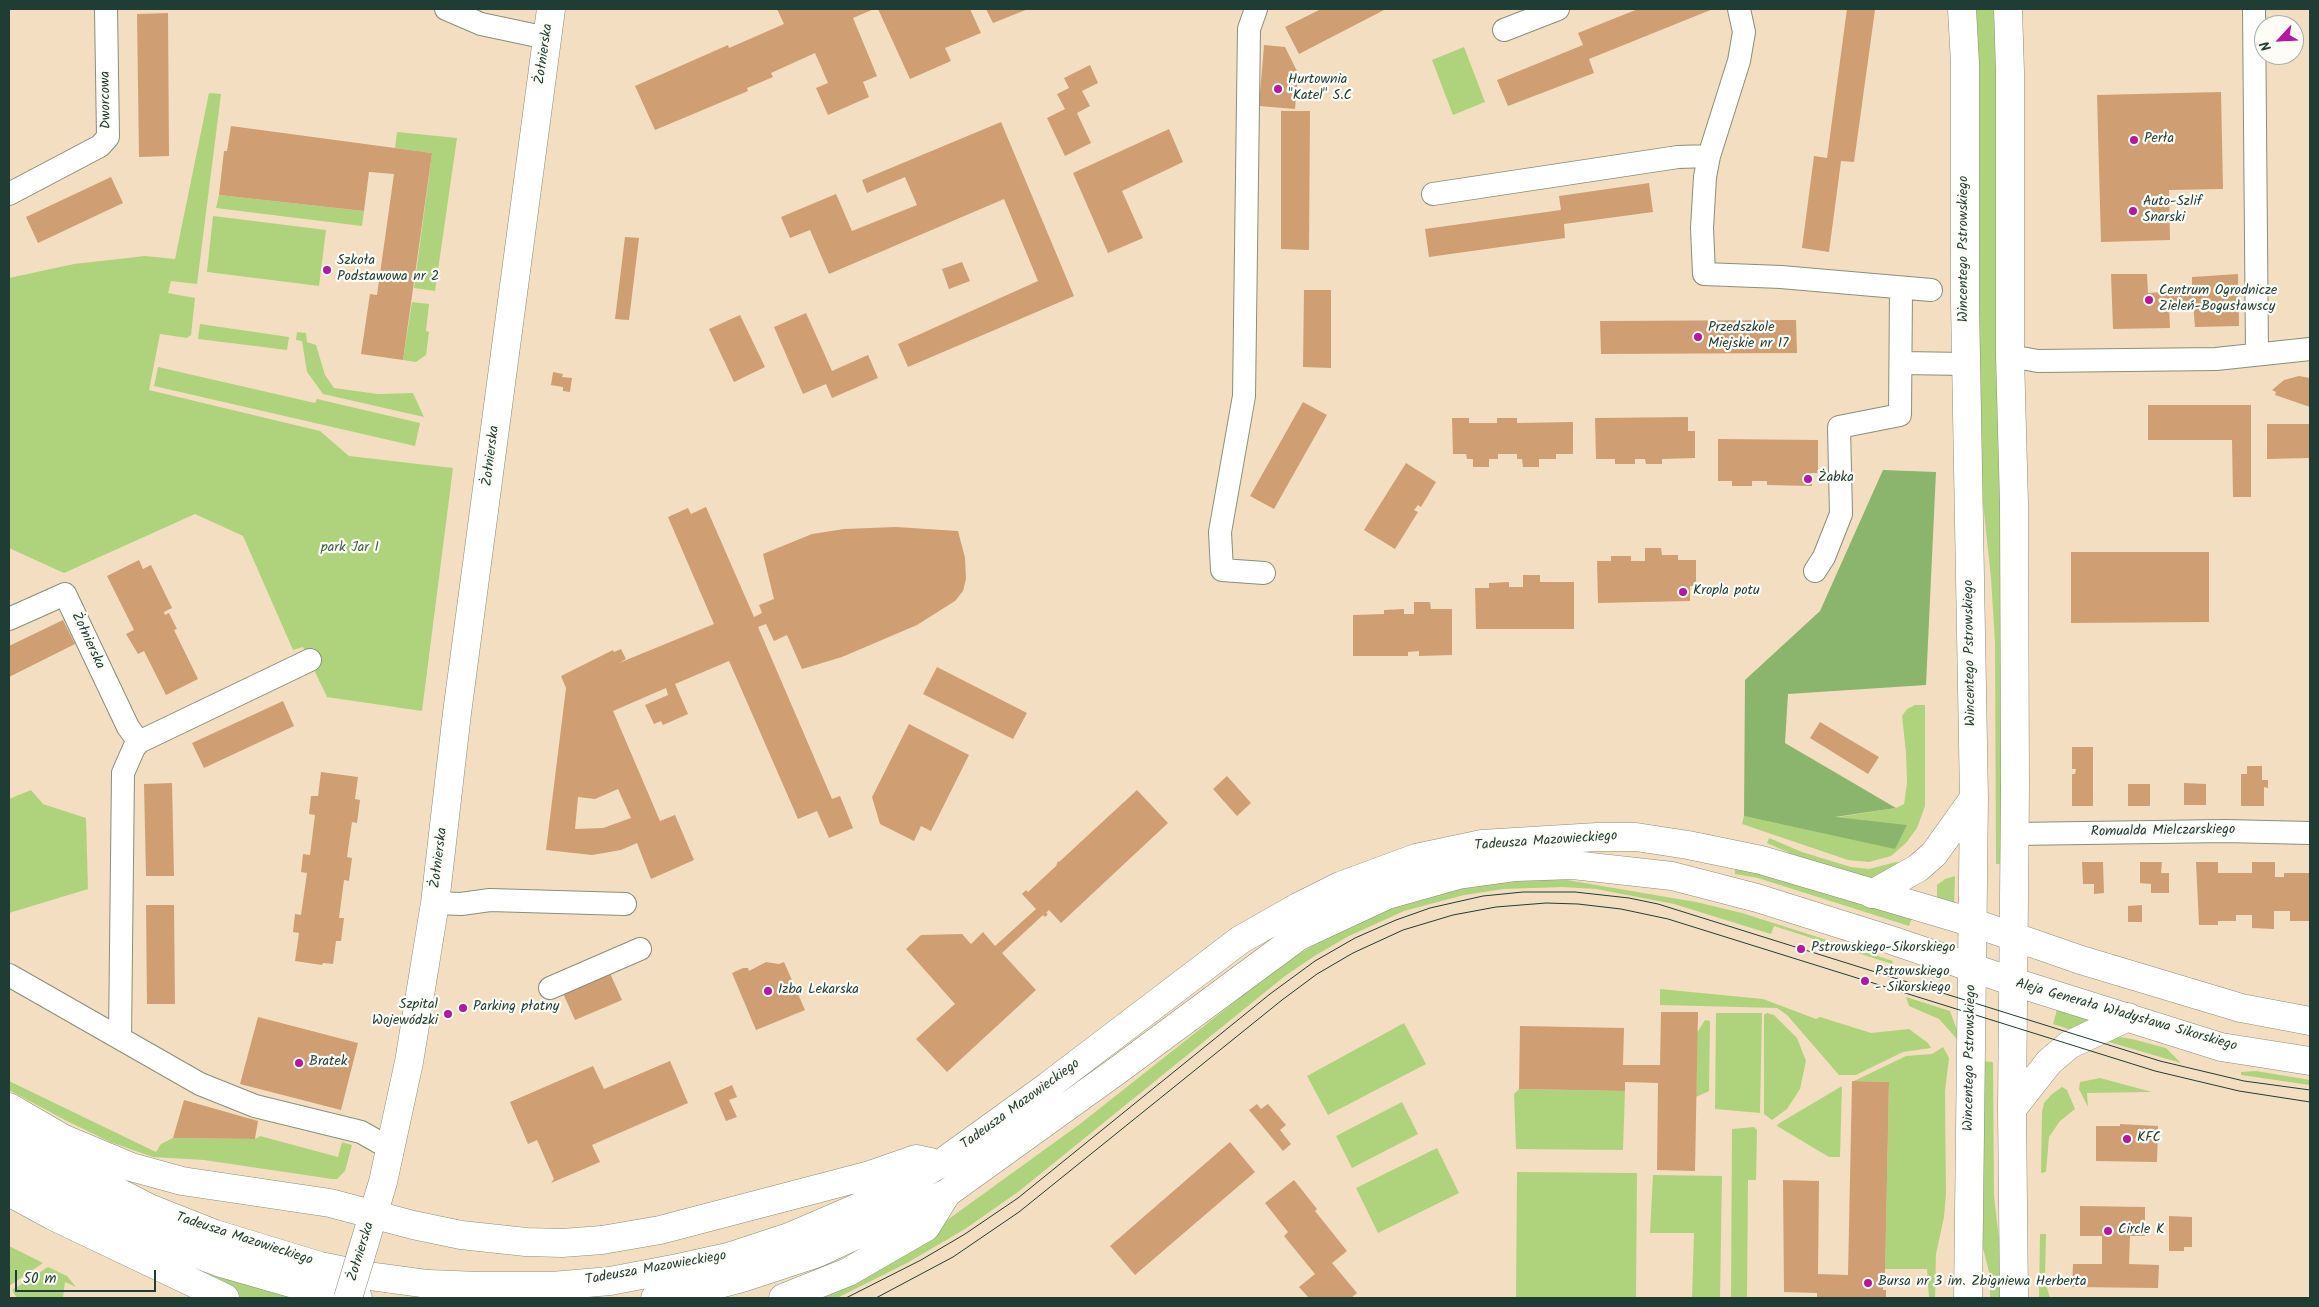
<!DOCTYPE html>
<html>
<head>
<meta charset="utf-8">
<style>
	body { margin:0 }
	#map { position:relative; width:2319px; height:1307px; overflow:hidden; background:#f4dec1; font-family:Kalam,sans-serif }
	canvas { display:block }
	.frame { position:absolute; inset:0; border:10px solid #1f3d34; pointer-events:none }
	.north { position:absolute; left:2254px; top:15px; width:50px; height:50px; box-sizing:border-box; background:#fdfcf7; border:1px solid #a4b0a9; border-radius:50%; rotate:245deg; font-size:14px; font-weight:700; line-height:20px; text-align:center; color:#1f3d34 }
	.north::after { content:''; display:block; margin:auto; width:18px; height:22px; background:#b5179e; clip-path:polygon(50% 0,100% 100%,50% 72%,0 100%) }
	.scale { position:absolute; left:15px; top:1270px; width:141px; height:22px; box-sizing:border-box; border:2px solid #1f3d34; border-top:0; padding-left:6px; font-size:15px; line-height:18px; white-space:nowrap; color:#1f3d34; -webkit-text-stroke:4px #fdfcf7; paint-order:stroke }
</style>
</head>
<body>
<div id="map">
<canvas width="2319" height="1307"></canvas>
<div class="frame"></div>
<div class="north">N</div>
<div class="scale">50 m</div>
</div>
<script>
const ctx = document.querySelector('canvas').getContext('2d');
ctx.lineJoin = 'round';
function paint(path, color) { ctx.fillStyle = color; ctx.fill(path, 'evenodd'); }
const poly = rows => new Path2D(rows.map(r => 'M' + r).join(''));
function stroke(path, color, width, dash) { ctx.strokeStyle = color; ctx.lineWidth = width; ctx.lineCap = dash ? 'butt' : 'round'; ctx.setLineDash(dash || []); ctx.stroke(path); }
function drawText(font, color, halo, rows, align = 'center') {
  ctx.font = font + ' Kalam,sans-serif'; ctx.lineWidth = 4.5; ctx.setLineDash([]); ctx.textBaseline = 'middle'; ctx.strokeStyle = halo; ctx.fillStyle = color; for (const [text, x, y, turn = 0] of rows) {
    ctx.save(); ctx.translate(x, y); ctx.rotate((+turn || 0) * Math.PI / 180); ctx.textAlign = isNaN(turn) ? turn : align; if (halo) ctx.strokeText(text, 0, 0); ctx.fillText(text, 0, 0); ctx.restore();
  }
}
const green = poly([
	[1973,9,1996,9,2004,864,1996,864,1995,642,1991,578,1982,493],
	[1464,47,1485,102,1453,115,1432,60],
	[209,93,221,94,197,284,171,281,168,293,195,298,191,335,187,338,160,334,149,390,320,431,349,456,453,468,422,711,327,697,303,647,293,650,243,536,195,514,64,573,9,548,9,278,74,264,145,256,175,259],
	[397,132,457,138,435,291,414,288,432,153,395,148],
	[219,195,364,211,362,226,216,208],
	[213,216,326,230,319,286,207,272],
	[412,302,429,304,426,331,429,332,426,355,416,362,403,360],
	[200,324,289,337,287,350,198,339],
	[297,332,306,333,307,342,316,345,325,375,334,388,378,394,413,393,424,417,323,394,307,372,302,341,296,340],
	[158,367,315,403,317,399,420,423,415,446,154,386],
	[1915,705,1925,705,1925,806,1917,828,1906,843,1891,856,1869,862,1848,860,1742,824,1744,816,1895,848,1832,818,1896,808,1904,804,1907,783,1906,753,1902,716,1907,709],
	[31,790,43,804,86,818,88,889,9,913,9,799],
	[1769,838,1802,852,1851,867,1869,869,1896,862,1904,864,1886,876,1870,879,1830,871,1767,843],
	[1735,866,1912,918,1909,926,1758,878,1735,874],
	[1955,876,1954,907,1937,901,1937,885,1945,879],
	[1561,879,1696,902,1742,913,1893,961,1892,964,1774,926,1771,934,1674,904,1596,889,1562,887,1504,889,1464,895,1404,911,1349,936,1316,955,1285,976,1018,1192,965,1229,907,1263,837,1298,813,1298,903,1252,1080,1124,1252,988,1299,954,1332,934,1358,920,1428,895,1498,881],
	[1660,989,1763,999,1816,1019,1820,1017,1871,1033,1909,1029,1928,1043,1931,1048,1903,1052,1856,1075,1839,1075,1787,1015,1777,1008,1660,1005],
	[1906,997,1950,1011,1957,1030,1957,1039,1939,1019,1909,1006],
	[2058,1006,2108,1022,2075,1031,2053,1024],
	[1716,1013,1762,1013,1760,1113,1715,1109],
	[1767,1013,1774,1015,1797,1038,1806,1061,1800,1089,1787,1109,1772,1120,1764,1114,1764,1015],
	[1705,1020,1710,1021,1709,1091,1696,1097,1697,1033],
	[1404,1023,1426,1064,1328,1115,1307,1076],
	[2119,1037,2132,1039,2166,1048,2181,1063,2102,1040],
	[1943,1047,1949,1058,1945,1091,1946,1194,1944,1217,1936,1254,1935,1298,1929,1298,1927,1269,1885,1269,1889,1082,1854,1081,1906,1056,1932,1054],
	[1981,1061,1993,1062,1994,1196,2001,1256,2000,1298,1990,1298,1990,1276,1982,1244],
	[2256,1071,2310,1080,2310,1085,2241,1075,2241,1072],
	[2100,1078,2152,1092,2087,1093,2088,1107,2079,1089,2080,1082],
	[9,1081,156,1152,161,1144,173,1138,255,1139,260,1136,338,1157,342,1142,352,1145,345,1171,337,1179,332,1179,204,1160,153,1157,110,1142,65,1120,9,1090],
	[1842,1086,1840,1157,1829,1157,1777,1126,1778,1124],
	[2062,1087,2067,1090,2075,1109,2060,1121,2049,1137,2046,1172,2041,1173,2042,1112,2044,1103,2052,1094],
	[1519,1089,1625,1091,1623,1150,1516,1149,1514,1094],
	[1402,1102,1418,1134,1352,1168,1336,1136],
	[1754,1127,1757,1130,1756,1180,1748,1180,1747,1298,1731,1298,1732,1129],
	[1437,1148,1459,1193,1378,1233,1356,1188],
	[1517,1172,1637,1173,1636,1298,1516,1298],
	[1653,1175,1722,1176,1720,1298,1692,1298,1694,1233,1650,1233],
	[61,1202,309,1298,243,1298,193,1275],
	[2040,1234,2046,1234,2045,1281,2050,1298,2039,1298],
	[9,1246,43,1263,9,1286],
	[48,1267,67,1276,76,1287,65,1282,63,1298,17,1298,12,1290]
]);
const forest = poly([
	[1883,470,1936,472,1926,685,1788,694,1785,743,1896,808,1835,817,1907,825,1895,849,1744,816,1745,680,1820,611]
]);
const building = poly([
	[777,9,874,9,853,18,877,76,863,82,869,97,828,115,816,88,828,83,815,53,771,73,773,77,747,88,748,91,655,130,635,86,728,45,729,48,784,24],
	[878,9,970,9,981,33,945,48,951,61,910,79],
	[986,9,1028,9,993,23],
	[1321,9,1386,9,1299,54,1285,27],
	[1638,9,1713,9,1589,59,1594,73,1508,106,1497,80,1583,45,1578,33],
	[1847,9,1875,10,1854,162,1841,161,1829,252,1802,248,1814,156,1827,158],
	[168,13,169,156,139,157,137,14],
	[1264,45,1285,47,1298,73,1295,109,1259,106],
	[1090,65,1098,83,1082,91,1090,106,1077,113,1091,143,1065,156,1047,118,1065,109,1057,94,1069,88,1064,78],
	[2221,92,2223,189,2169,190,2170,240,2101,242,2097,95],
	[1281,111,1310,111,1309,250,1281,249],
	[1001,122,1074,296,908,367,898,344,1038,281,1004,199,829,274,810,230,790,238,781,217,836,194,852,231,917,205,905,177,867,193,862,180],
	[231,126,432,153,403,360,361,354,370,294,377,295,394,174,369,172,364,211,219,195,224,151,227,151],
	[1169,129,1183,162,1122,191,1143,238,1108,253,1073,173],
	[111,177,123,203,38,243,26,217],
	[1649,183,1653,212,1564,224,1565,238,1429,257,1425,229,1561,210,1559,196],
	[625,237,639,238,629,320,615,319],
	[962,262,970,281,949,289,942,269],
	[2111,274,2147,274,2148,293,2192,290,2192,277,2238,274,2239,326,2195,327,2193,304,2169,304,2170,328,2113,329],
	[1304,290,1331,290,1331,368,1303,367],
	[806,313,832,371,868,355,878,378,832,398,826,384,803,394,774,327],
	[740,315,765,367,734,382,709,329],
	[1796,320,1797,353,1601,354,1600,321],
	[553,372,563,374,562,377,572,378,570,392,563,391,563,387,551,385],
	[2299,376,2310,378,2310,407,2275,395,2276,392,2272,390,2284,380],
	[1303,402,1327,415,1274,509,1250,496],
	[2148,405,2251,405,2251,497,2233,497,2232,440,2148,440],
	[1688,417,1688,431,1695,431,1695,458,1662,459,1662,464,1646,464,1645,459,1635,459,1635,464,1615,464,1615,459,1596,459,1595,418],
	[1452,418,1469,418,1469,423,1497,423,1497,418,1517,418,1517,423,1573,422,1573,454,1556,454,1556,459,1539,459,1539,467,1523,467,1522,459,1517,459,1517,454,1498,454,1498,459,1489,459,1489,467,1473,467,1473,459,1467,459,1466,454,1453,454],
	[2267,424,2310,424,2310,458,2267,459],
	[1718,439,1818,440,1818,473,1811,473,1812,486,1767,485,1767,481,1752,481,1752,486,1732,486,1732,481,1718,481],
	[1406,463,1436,482,1421,507,1418,505,1414,510,1418,512,1395,549,1364,530],
	[706,507,754,617,762,613,759,605,774,599,763,554,812,534,844,529,896,527,958,531,965,558,966,579,963,591,955,601,917,625,842,657,802,669,787,635,774,641,766,624,758,627,832,799,840,796,853,828,829,838,817,811,798,819,729,661,675,684,688,714,663,725,661,721,654,724,645,705,668,695,666,688,613,711,660,821,675,815,694,860,651,879,637,843,621,850,592,855,546,850,566,688,561,676,613,650,614,652,621,649,626,659,619,663,714,624,668,517,688,508,691,514],
	[618,789,631,818,603,828,575,829,578,797,595,799],
	[1645,548,1661,548,1662,555,1678,555,1678,560,1696,560,1696,586,1690,586,1690,601,1598,603,1597,561,1611,561,1611,556,1631,556,1631,561,1645,561],
	[2071,552,2209,552,2209,622,2071,623],
	[139,560,143,569,151,565,172,608,164,612,165,615,169,613,177,629,174,630,198,679,166,695,144,651,138,654,126,634,134,630,107,576],
	[1523,575,1540,575,1540,582,1574,582,1574,629,1476,629,1475,588,1489,588,1489,583,1509,582,1509,587,1523,587],
	[1414,602,1430,602,1431,609,1452,609,1452,655,1419,656,1419,651,1408,652,1408,656,1353,656,1353,615,1384,614,1384,610,1404,609,1404,614,1414,614],
	[63,620,75,644,9,677,9,646],
	[937,667,1027,713,1013,739,923,694],
	[283,701,294,726,204,768,192,743],
	[1820,722,1879,757,1868,774,1810,738],
	[909,724,969,755,931,831,921,826,914,841,880,824,872,797],
	[2072,747,2093,747,2093,806,2072,806,2072,774,2075,774,2076,769,2072,769],
	[2247,766,2262,766,2262,780,2268,780,2268,788,2264,787,2264,806,2241,806,2241,774,2247,774],
	[321,772,358,777,355,799,360,800,357,823,352,822,347,857,352,858,349,881,344,880,339,918,344,918,341,941,336,941,333,964,323,963,322,965,295,961,299,933,293,932,295,914,301,915,307,873,301,872,303,854,310,855,315,815,309,814,311,796,318,796],
	[1227,776,1251,803,1237,816,1213,789],
	[172,783,174,876,146,876,144,784],
	[2184,783,2206,784,2206,805,2184,805],
	[2128,784,2150,784,2150,806,2128,806],
	[1137,790,1168,823,1061,923,1049,910,1046,913,1048,914,1045,917,1043,915,1002,953,1036,990,947,1072,916,1039,955,1004,906,949,921,935,962,934,971,944,983,932,995,946,1036,909,1022,894,1026,890,1028,892,1056,866,1058,861,1059,862],
	[2082,862,2103,862,2104,893,2094,894,2094,884,2083,884],
	[2140,862,2162,862,2161,873,2169,873,2169,893,2151,893,2151,884,2140,883],
	[2196,862,2218,862,2218,873,2252,873,2252,862,2275,862,2275,877,2284,877,2284,873,2310,873,2310,921,2290,921,2290,911,2274,911,2274,929,2252,928,2252,915,2236,915,2236,921,2218,921,2218,925,2199,925],
	[146,905,174,905,175,1004,147,1004],
	[2142,905,2142,922,2128,922,2128,906],
	[766,962,779,964,784,962,805,1010,756,1030,732,973,743,968,748,968,749,971],
	[609,971,622,1000,575,1020,562,991],
	[1661,1012,1698,1012,1695,1171,1657,1170,1658,1083,1625,1082,1625,1091,1519,1089,1520,1026,1624,1028,1623,1065,1660,1065],
	[258,1017,358,1043,341,1110,240,1084],
	[670,1061,688,1103,592,1145,600,1162,551,1183,554,1179,537,1140,528,1144,510,1102,593,1066,604,1089],
	[1852,1081,1889,1082,1885,1274,1883,1275,1883,1290,1886,1290,1886,1298,1817,1297,1817,1293,1784,1292,1783,1180,1819,1181,1818,1274,1848,1275],
	[732,1085,737,1097,729,1100,737,1117,726,1121,714,1093],
	[184,1100,258,1121,255,1139,173,1138],
	[1257,1104,1261,1109,1268,1104,1286,1125,1280,1130,1291,1144,1283,1151,1249,1110],
	[2120,1124,2158,1126,2157,1162,2096,1161,2096,1126,2120,1126],
	[1230,1142,1255,1172,1135,1275,1110,1246],
	[1294,1180,1317,1209,1315,1211,1347,1251,1332,1263,1357,1293,1351,1298,1309,1298,1299,1287,1315,1274,1284,1236,1288,1232,1265,1203],
	[2080,1206,2145,1207,2145,1236,2130,1236,2129,1264,2159,1265,2158,1288,2072,1287,2073,1264,2102,1264,2102,1236,2080,1236],
	[2169,1216,2192,1217,2192,1247,2184,1247,2184,1251,2169,1251]
]);
const street = poly([
	[446,9,481,24,547,38],
	[1256,9,1249,29,1244,396,1220,532,1222,570,1264,573],
	[2254,9,2257,354],
	[1504,30,1558,9],
	[1709,156,1705,177,1702,228,1704,274,1781,277,1931,290],
	[9,194,100,146,108,137,106,9],
	[1433,194,1678,157,1709,156,1739,61,1744,32,1739,9],
	[2010,356,2038,361,2216,359,2310,349],
	[1902,363,1966,364],
	[1815,571,1824,557,1841,514,1839,427,1900,415,1901,289],
	[9,619,65,594,128,727,139,742],
	[2015,834,2225,831,2310,833],
	[435,903,461,904,490,900,625,904],
	[9,975,200,1084,255,1106,361,1132,391,1149],
	[550,988,640,949],
	[120,1038,123,773,134,748,139,742,310,660]
]);
const secondary = poly([
	[1962,9,1965,63,1965,302,1974,798,1968,1298],
	[2008,9,2010,72,2010,356,2014,504,2015,790,2012,1109,2014,1298],
	[1872,894,1918,868,1934,854,1974,798],
	[9,1107,64,1139,131,1167,182,1181,330,1203,413,1225,461,1235,526,1242,562,1243,602,1240,660,1230,870,1175,916,1159,930,1162],
	[2012,1109,2049,1062,2069,1045,2128,1017],
	[9,1136,149,1208,215,1234,320,1266,369,1276,428,1284,479,1286,552,1286,610,1281,678,1268,728,1257,789,1237,875,1200,940,1164,1048,1086,1240,940,1298,907,1340,886,1416,858,1482,844,1597,837,1636,837,1688,845,1761,860,1974,923,2081,960,2241,1008,2310,1021],
	[9,1165,146,1234,218,1262,305,1287,358,1298],
	[9,1192,53,1216,225,1298],
	[361,1255,383,1182,409,1062,435,903,457,713,551,9],
	[655,1298,674,1296,742,1278,815,1254,947,1193,1118,1070,1299,936,1387,895,1458,875,1516,867,1573,865,1672,876,1757,898,1894,941,2014,982,2221,1047,2310,1061],
	[783,1298,848,1272,926,1227,947,1193]
]);
const tram = poly([
	[846,1298,921,1260,965,1234,1018,1198,1270,994,1315,961,1355,938,1396,920,1430,908,1483,896,1523,892,1575,892,1629,898,1658,904,2160,1061,2244,1081,2310,1090],
	[876,1298,953,1257,1019,1212,1282,1000,1317,974,1353,953,1403,930,1453,915,1496,907,1546,903,1578,904,1621,909,1668,919,2155,1071,2239,1091,2310,1102]
]);
const secondaryBridge = poly([
	[348,1298,361,1255]
]);
const markers = [
	[1278,89,5,"#b5179e"],
	[2134,140,5,"#b5179e"],
	[2133,211,5,"#b5179e"],
	[327,270,5,"#b5179e"],
	[2149,300,5,"#b5179e"],
	[1698,337,5,"#b5179e"],
	[1808,479,5,"#b5179e"],
	[1683,592,5,"#b5179e"],
	[1801,949,5,"#b5179e"],
	[1865,981,5,"#b5179e"],
	[768,991,5,"#b5179e"],
	[463,1008,5,"#b5179e"],
	[448,1014,5,"#b5179e"],
	[299,1063,5,"#b5179e"],
	[2127,1139,5,"#b5179e"],
	[2108,1231,5,"#b5179e"],
	[1868,1283,5,"#b5179e"]
];
const streetNames = [
	["Żołnierska",545,54,-82],
	["Dworcowa",107,100,-91],
	["Wincentego Pstrowskiego",1965,249,-90],
	["Żołnierska",492,456,-83],
	["Żołnierska",87,641,65],
	["Wincentego Pstrowskiego",1971,653,-91],
	["Romualda Mielczarskiego",2163,832,-1],
	["Tadeusza Mazowieckiego",1546,842,-4],
	["Żołnierska",440,858,-83],
	["Aleja Generała Władysława Sikorskiego",2126,1016,16],
	["Wincentego Pstrowskiego",1971,1058,-89],
	["Tadeusza Mazowieckiego",1021,1105,-36],
	["Tadeusza Mazowieckiego",244,1240,18],
	["Żołnierska",362,1252,-73],
	["Tadeusza Mazowieckiego",656,1269,-10]
];
const poiNames = [
	["Hurtownia",1288,81],
	["\"Katel\" S.C",1288,97],
	["Perła",2144,140],
	["Auto-Szlif",2143,203],
	["Snarski",2143,219],
	["Szkoła",337,262],
	["Podstawowa nr 2",337,278],
	["Centrum Ogrodnicze",2159,292],
	["Zieleń-Bogusławscy",2159,308],
	["Przedszkole",1708,329],
	["Miejskie nr 17",1708,345],
	["Żabka",1818,479],
	["Kropla potu",1693,592],
	["Pstrowskiego-Sikorskiego",1811,949],
	["Pstrowskiego",1875,973],
	["- Sikorskiego",1875,989],
	["Izba Lekarska",778,991],
	["Szpital",438,1006,"right"],
	["Wojewódzki",438,1022,"right"],
	["Parking płatny",473,1008],
	["Bratek",309,1063],
	["KFC",2137,1139],
	["Circle K",2118,1231],
	["Bursa nr 3 im. Zbigniewa Herberta",1878,1283]
];
const parkNames = [
	["park Jar I",350,549]
];
paint(green, '#afd37c');
paint(forest, '#8bb56c');
paint(building, '#cf9e73');
stroke(street, '#8a8e7a', 24);
stroke(secondary, '#8a8e7a', 29);
stroke(street, '#fff', 22);
stroke(secondary, '#fff', 28);
stroke(tram, '#1f3d34', 1);
stroke(secondaryBridge, '#8a8e7a', 29, []);
stroke(secondaryBridge, '#fff', 28);
for (const [x, y, r, color] of markers) { const dot = new Path2D(); dot.arc(x, y, r, 0, 2 * Math.PI); ctx.fillStyle = color; ctx.fill(dot); stroke(dot, '#fdfcf7', 2); }
drawText('14px', '#1f3d34', '#fdfcf7', streetNames);
drawText('14px', '#1f3d34', '#fdfcf7', poiNames, 'left');
drawText('14px', '#436246', '#fdfcf7', parkNames);
</script>
</body>
</html>
